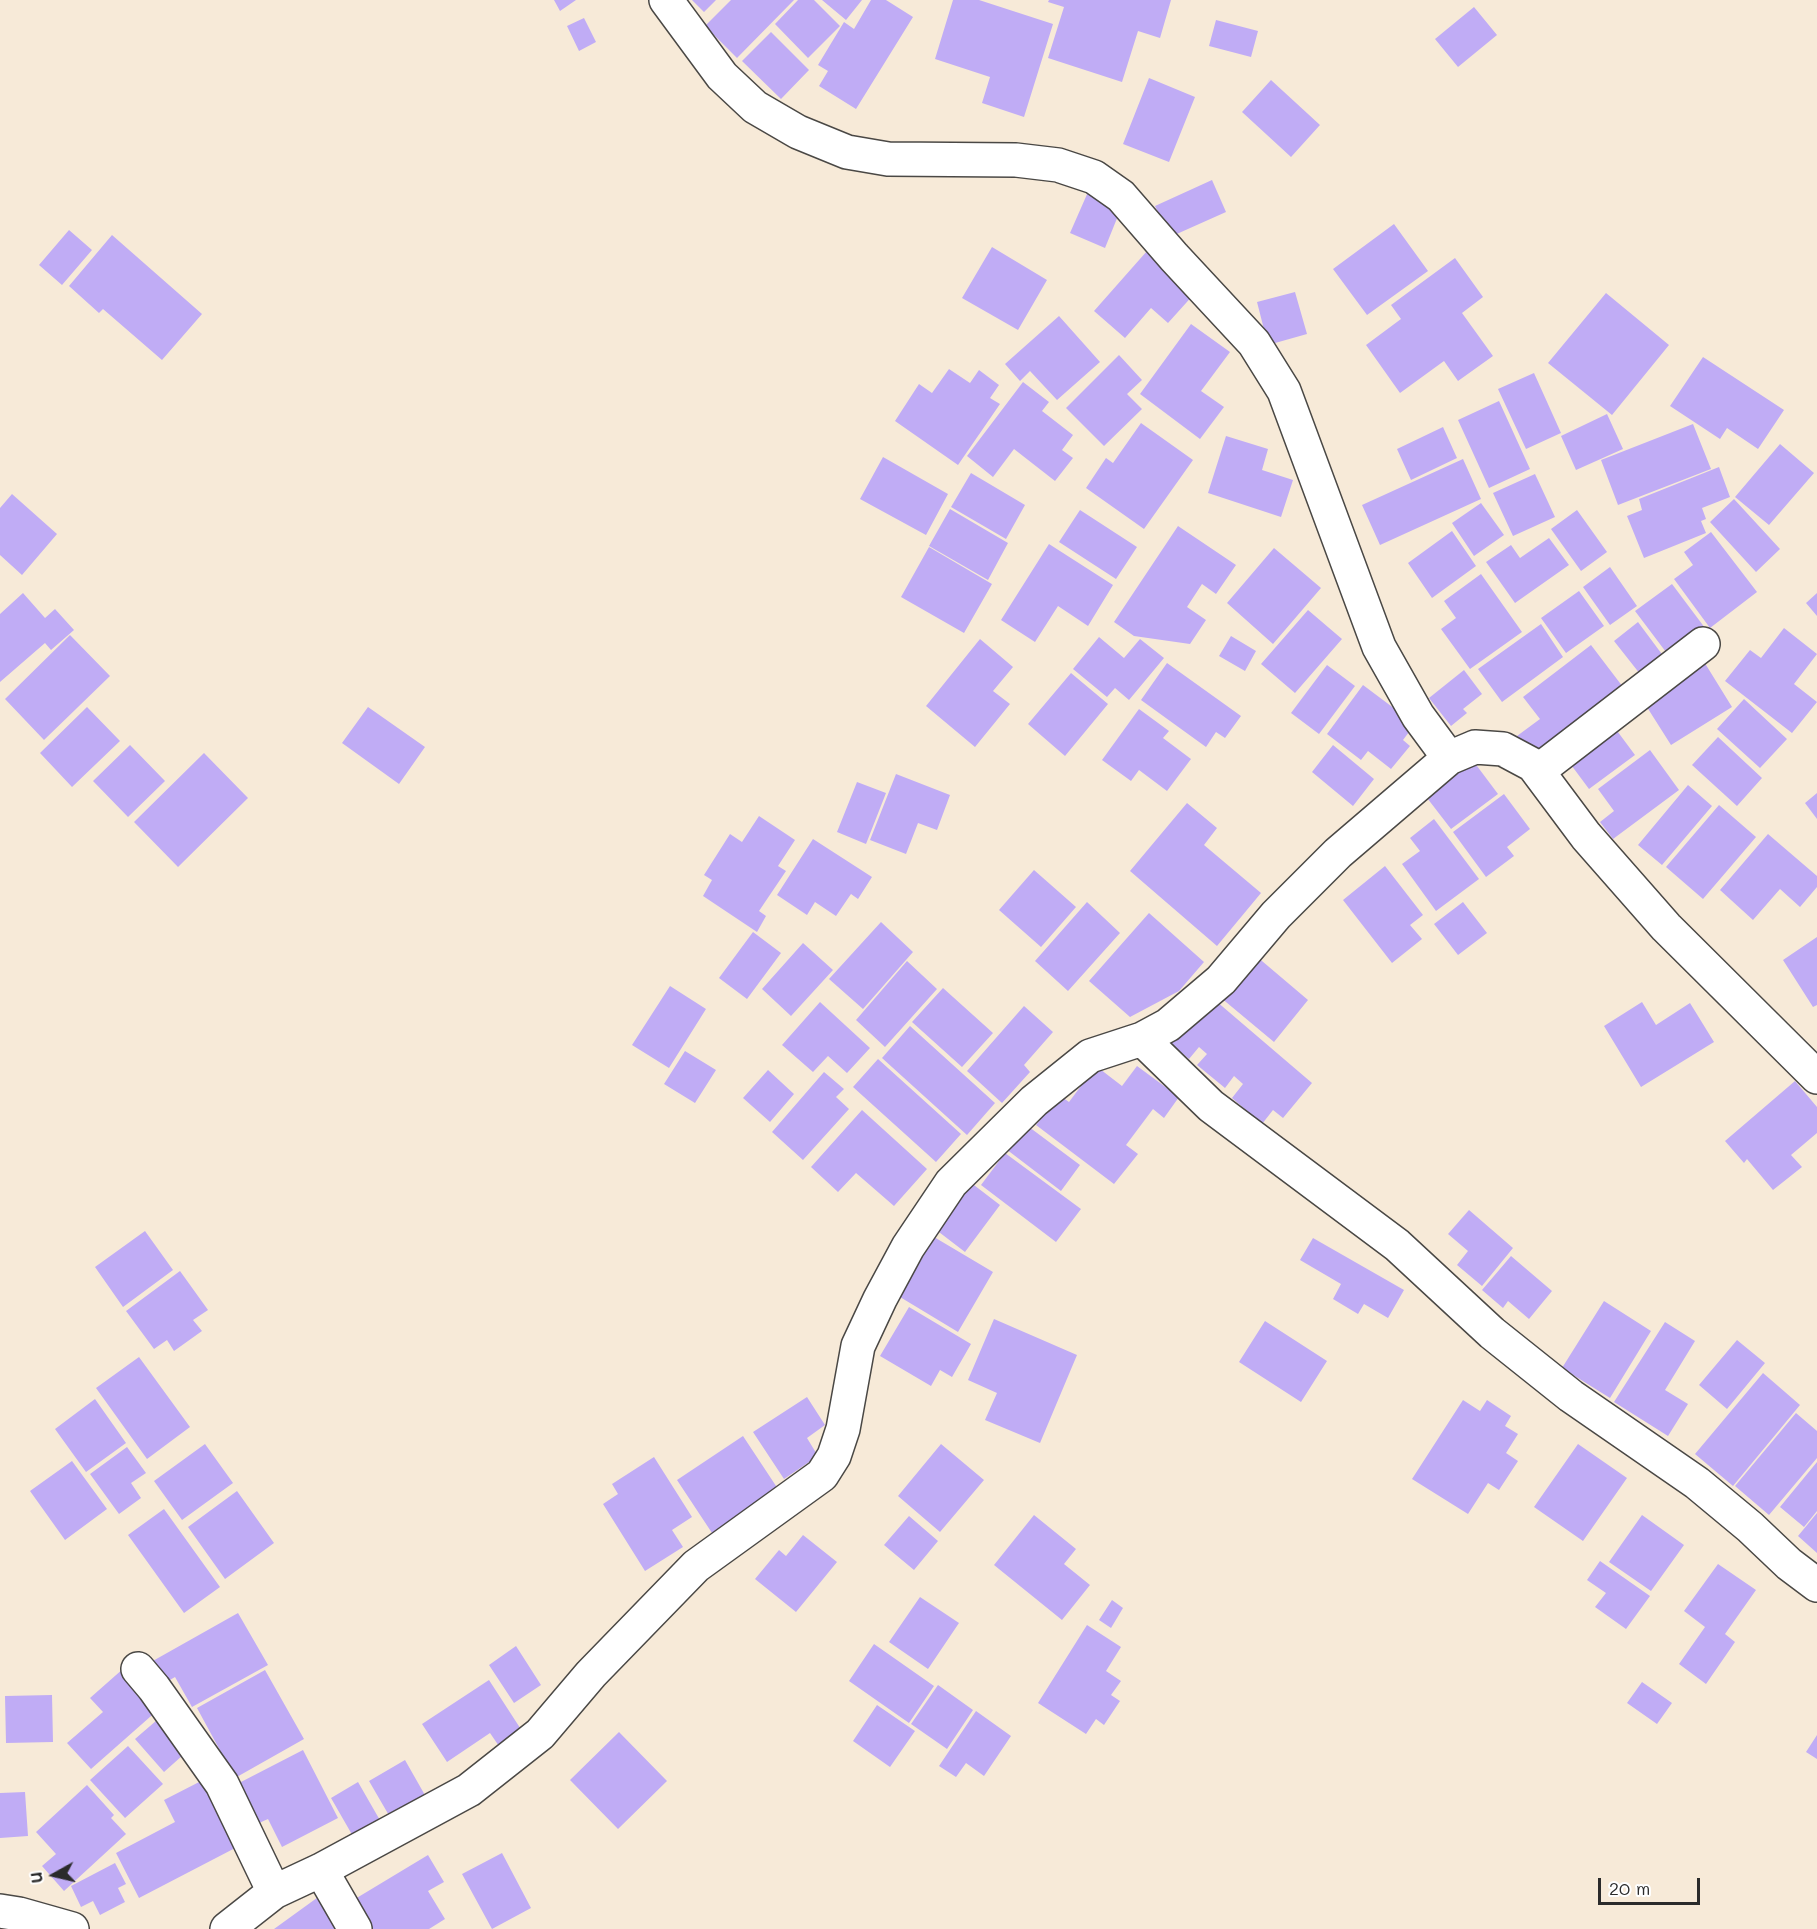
<!DOCTYPE html>
<html>
<head>
<meta charset="utf-8">
<style>
	body { margin:0 }
	#map { position:relative; width:1817px; height:1929px; overflow:hidden; background:#f7ead8; font-family:Mali,sans-serif }
	canvas { display:block }
	.north { position:absolute; left:24px; top:1845px; width:60px; height:60px; -webkit-text-stroke:4px #fff; paint-order:stroke; rotate:262deg; font-size:16px; font-weight:700; line-height:24px; text-align:center; color:#2b2b2b }
	.north::after { content:''; display:block; margin:auto; width:21px; height:27px; background:#2b2b2b; clip-path:polygon(50% 0,100% 100%,50% 72%,0 100%) }
	.scale { position:absolute; left:1598px; top:1878px; width:102px; height:27px; box-sizing:border-box; border:3px solid #2b2b2b; border-top:0; padding-left:8px; font-size:18px; line-height:21px; white-space:nowrap; color:#2b2b2b; -webkit-text-stroke:4px #fff; paint-order:stroke }
</style>
</head>
<body>
<div id="map">
<canvas width="1817" height="1929"></canvas>
<div class="north">U</div>
<div class="scale">20 m</div>
</div>
<script>
const ctx = document.querySelector('canvas').getContext('2d');
ctx.lineJoin = 'round';
function paint(path, color) { ctx.fillStyle = color; ctx.fill(path, 'evenodd'); }
const poly = rows => new Path2D(rows.map(r => 'M' + r).join(''));
function stroke(path, color, width, dash) { ctx.strokeStyle = color; ctx.lineWidth = width; ctx.lineCap = dash ? 'butt' : 'round'; ctx.setLineDash(dash || []); ctx.stroke(path); }
const building = poly([
	[554,0,576,0,560,11],
	[692,0,716,0,704,12],
	[731,0,794,0,737,58,705,26],
	[798,0,814,0,840,26,808,58,775,24],
	[822,0,862,0,846,20],
	[871,0,886,0,913,17,856,109,819,86,828,71,818,65,844,22,854,29],
	[953,0,979,0,1053,24,1024,117,982,103,990,77,935,59],
	[1049,0,1171,0,1160,38,1138,31,1122,82,1048,58,1064,7,1048,2],
	[1474,7,1497,35,1458,67,1435,39],
	[584,18,596,42,579,51,567,26],
	[1216,20,1258,31,1251,57,1209,46],
	[771,32,809,70,781,99,742,61],
	[1149,78,1195,97,1169,162,1123,144],
	[1271,80,1320,125,1291,157,1242,112],
	[1212,180,1226,212,1170,237,1155,206],
	[1088,192,1122,206,1105,248,1070,233],
	[1394,224,1428,271,1367,315,1333,269],
	[69,230,92,250,62,285,39,265],
	[112,235,202,314,162,360,103,309,99,313,69,286],
	[992,247,1047,280,1018,330,962,298],
	[1147,251,1195,293,1168,323,1151,308,1125,338,1094,311],
	[1455,258,1483,297,1462,313,1493,356,1458,381,1444,361,1400,393,1366,345,1401,319,1391,305],
	[1295,292,1307,334,1268,345,1257,302],
	[1606,293,1669,345,1612,415,1548,363],
	[1059,316,1100,362,1057,400,1030,371,1020,381,1005,364],
	[1191,324,1230,352,1201,391,1224,407,1200,439,1140,394],
	[1119,355,1142,380,1127,394,1142,409,1104,446,1066,408],
	[1703,357,1784,410,1758,449,1727,428,1720,439,1670,406],
	[949,369,970,383,979,370,999,385,990,398,1000,404,958,465,895,421,919,384,932,393],
	[1534,373,1561,433,1526,449,1498,389],
	[1023,382,1049,402,1042,411,1073,435,1062,450,1073,458,1055,481,1014,449,993,477,967,456],
	[1499,401,1530,469,1489,488,1458,420],
	[1607,414,1623,449,1576,470,1561,436],
	[1141,423,1193,460,1144,529,1086,488,1106,458,1113,463],
	[1693,424,1711,469,1618,505,1601,460],
	[1443,427,1457,458,1411,480,1397,449],
	[1226,436,1268,449,1262,470,1293,480,1281,517,1208,493],
	[1780,444,1814,473,1769,525,1735,497],
	[883,457,948,494,926,535,860,499],
	[1463,459,1481,499,1380,545,1362,505],
	[1719,467,1730,497,1702,508,1706,519,1701,521,1706,533,1644,558,1627,516,1642,510,1639,499],
	[971,473,1025,505,1006,539,951,507],
	[1535,474,1555,517,1513,536,1493,493],
	[12,494,57,534,22,575,0,555,0,508],
	[1734,499,1780,549,1756,572,1710,522],
	[1481,503,1504,535,1474,556,1452,523],
	[950,509,1008,543,988,580,929,546],
	[1080,510,1137,547,1116,579,1059,542],
	[1577,510,1607,552,1581,571,1551,529],
	[1178,526,1236,565,1216,594,1202,584,1187,607,1206,620,1190,644,1134,636,1114,622],
	[1452,531,1476,566,1432,598,1408,563],
	[1711,532,1757,592,1710,628,1674,579,1693,565,1684,552],
	[1549,538,1569,565,1515,603,1486,562,1511,545,1520,558],
	[1049,544,1113,585,1088,626,1058,606,1035,642,1001,620],
	[929,547,992,584,964,633,901,597],
	[1274,548,1321,588,1273,644,1227,603],
	[1610,567,1637,606,1610,625,1583,587],
	[1481,574,1522,632,1470,669,1441,629,1456,618,1444,601],
	[1672,584,1708,632,1672,660,1635,611],
	[1579,591,1604,626,1566,653,1541,618],
	[23,593,45,618,55,609,74,630,51,650,45,643,0,682,0,614],
	[1817,593,1817,616,1806,603],
	[1308,610,1342,639,1295,693,1261,664],
	[1638,622,1667,661,1644,679,1614,641],
	[1541,624,1563,657,1502,702,1478,669],
	[1784,628,1817,654,1794,684,1817,702,1792,733,1725,681,1750,650,1761,658],
	[70,635,110,676,44,740,5,699],
	[1231,636,1256,651,1245,671,1219,656],
	[1099,637,1124,658,1140,639,1164,658,1129,700,1115,688,1107,697,1073,669],
	[980,639,1013,667,993,691,1010,704,975,747,926,706],
	[1591,645,1626,691,1535,760,1517,736,1540,719,1523,697],
	[1698,652,1732,707,1671,745,1645,704],
	[1167,663,1241,716,1225,738,1216,732,1206,747,1141,700],
	[1327,665,1355,686,1319,734,1291,713],
	[1464,670,1482,694,1463,709,1467,713,1451,726,1429,698],
	[1071,673,1108,704,1065,756,1028,724],
	[1363,685,1415,724,1403,740,1410,746,1391,769,1368,751,1361,760,1327,734],
	[1744,699,1787,739,1760,768,1717,729],
	[87,707,120,741,72,787,40,753],
	[368,707,425,747,399,784,342,743],
	[1139,709,1169,731,1163,738,1191,759,1167,791,1139,770,1131,781,1102,760],
	[1609,720,1635,755,1589,789,1563,754],
	[1718,737,1762,778,1737,806,1692,765],
	[130,745,165,781,128,817,93,781],
	[1333,745,1374,779,1353,806,1312,772],
	[1650,750,1679,790,1613,839,1600,822,1614,811,1598,789],
	[204,753,248,798,178,867,134,822],
	[1471,758,1498,794,1451,829,1424,794],
	[896,774,950,795,937,830,918,823,906,854,870,840],
	[857,782,886,793,866,844,837,832],
	[1688,785,1712,806,1662,865,1638,845],
	[1817,793,1817,819,1805,803],
	[1504,794,1530,829,1507,847,1514,856,1486,877,1453,832],
	[1187,803,1217,828,1204,845,1261,893,1217,946,1130,871],
	[1719,805,1756,837,1703,899,1666,867],
	[759,816,795,840,778,866,786,871,759,911,766,916,757,932,703,896,712,880,704,875,730,834,742,842],
	[1434,819,1479,879,1436,911,1402,864,1420,851,1410,838],
	[1768,834,1817,876,1817,887,1800,907,1780,889,1753,920,1720,890],
	[813,839,872,877,858,899,851,894,836,916,815,902,807,915,777,895],
	[1385,866,1423,915,1410,925,1422,939,1392,963,1343,900],
	[1034,870,1076,907,1041,947,999,910],
	[1087,902,1120,933,1068,991,1035,961],
	[1463,902,1487,933,1458,955,1434,924],
	[1149,913,1204,962,1179,991,1130,1017,1089,981],
	[881,922,913,952,863,1009,829,979],
	[753,932,781,953,747,999,719,978],
	[1817,937,1817,1005,1813,1007,1783,960],
	[803,943,833,970,791,1016,762,989],
	[1249,950,1308,1000,1274,1042,1214,992],
	[907,961,937,989,885,1047,856,1020],
	[670,986,706,1009,669,1068,632,1045],
	[943,988,993,1033,962,1067,912,1022],
	[1209,995,1312,1083,1283,1118,1273,1110,1262,1124,1232,1098,1243,1084,1234,1076,1225,1088,1197,1065,1207,1054,1199,1047,1189,1059,1169,1042],
	[820,1002,870,1048,847,1073,828,1056,813,1072,782,1045],
	[1642,1002,1656,1025,1690,1003,1714,1042,1641,1087,1604,1026],
	[1024,1006,1053,1032,1024,1065,1030,1072,1002,1103,967,1071],
	[910,1026,995,1103,967,1135,882,1058],
	[685,1051,716,1070,695,1103,664,1084],
	[878,1059,961,1134,936,1162,853,1087],
	[1096,1066,1122,1086,1137,1066,1179,1097,1164,1118,1153,1109,1126,1145,1138,1154,1114,1184,1036,1125,1059,1095,1069,1102],
	[768,1070,794,1094,770,1122,743,1098],
	[824,1072,844,1089,836,1097,849,1109,803,1160,772,1132],
	[1795,1081,1817,1107,1817,1133,1791,1155,1802,1167,1773,1190,1747,1159,1744,1163,1725,1141],
	[862,1110,927,1169,894,1206,856,1173,838,1192,811,1167],
	[1025,1124,1080,1165,1061,1191,1006,1149],
	[1005,1153,1081,1209,1056,1242,981,1185],
	[970,1182,1000,1205,965,1252,935,1229],
	[1469,1210,1513,1248,1482,1286,1457,1265,1468,1251,1448,1234],
	[145,1231,173,1270,123,1307,95,1267],
	[934,1237,993,1272,958,1332,900,1297],
	[1313,1238,1404,1290,1388,1318,1364,1304,1358,1314,1333,1299,1341,1284,1300,1260],
	[1511,1256,1552,1291,1529,1319,1508,1301,1503,1308,1482,1290],
	[180,1271,208,1310,193,1320,202,1331,174,1351,167,1340,154,1349,126,1311],
	[1604,1301,1651,1331,1610,1398,1562,1368],
	[909,1307,971,1344,952,1377,940,1370,931,1386,880,1356],
	[994,1319,1077,1355,1040,1443,985,1420,997,1393,968,1380],
	[1265,1321,1327,1361,1301,1402,1239,1362],
	[1665,1322,1695,1341,1665,1390,1688,1404,1668,1436,1614,1402],
	[1737,1340,1765,1363,1727,1409,1699,1385],
	[139,1357,190,1427,147,1459,96,1388],
	[1763,1373,1800,1405,1733,1486,1695,1454],
	[807,1397,825,1425,807,1438,818,1456,784,1479,753,1432],
	[95,1399,126,1443,86,1472,55,1429],
	[1463,1400,1480,1411,1487,1400,1511,1416,1505,1426,1518,1434,1506,1453,1518,1461,1499,1490,1488,1483,1468,1514,1412,1479],
	[1796,1413,1817,1431,1817,1458,1769,1515,1735,1486],
	[743,1436,780,1492,714,1536,677,1480],
	[205,1444,233,1483,182,1520,154,1481],
	[941,1444,984,1480,940,1532,898,1496],
	[1578,1444,1627,1478,1583,1541,1534,1507],
	[127,1447,146,1473,131,1483,141,1498,119,1514,90,1474],
	[654,1457,692,1517,672,1530,683,1547,645,1571,603,1504,618,1494,612,1484],
	[72,1461,107,1509,65,1540,30,1491],
	[1817,1462,1817,1511,1804,1527,1780,1507],
	[237,1491,274,1543,225,1579,188,1527],
	[164,1509,220,1587,184,1613,128,1535],
	[1817,1513,1817,1553,1798,1536],
	[1034,1515,1076,1549,1064,1564,1090,1585,1062,1620,994,1565],
	[1642,1515,1684,1545,1651,1591,1609,1562],
	[909,1516,938,1541,914,1570,884,1545],
	[803,1535,837,1562,796,1612,755,1579,779,1550,786,1556],
	[1600,1561,1650,1596,1626,1629,1595,1607,1606,1593,1587,1580],
	[1718,1564,1756,1590,1725,1634,1735,1642,1706,1684,1679,1664,1705,1627,1684,1611],
	[920,1597,959,1623,928,1669,889,1642],
	[1112,1600,1123,1608,1111,1628,1099,1620],
	[238,1613,268,1665,192,1707,175,1677,163,1684,151,1662],
	[1087,1625,1121,1647,1106,1671,1121,1681,1111,1695,1120,1701,1104,1725,1096,1719,1086,1734,1038,1703],
	[874,1644,934,1686,909,1723,849,1681],
	[516,1646,541,1685,514,1703,489,1665],
	[124,1668,159,1709,91,1769,67,1743,103,1712,90,1698],
	[265,1670,304,1739,235,1778,197,1708],
	[489,1680,524,1734,501,1749,490,1733,447,1762,422,1724],
	[1642,1682,1672,1703,1657,1724,1627,1703],
	[938,1685,973,1710,947,1749,911,1724],
	[52,1695,53,1742,6,1743,5,1696],
	[877,1705,915,1731,890,1767,853,1741],
	[976,1711,1011,1736,984,1776,966,1763,956,1777,939,1766],
	[164,1714,192,1747,164,1772,135,1739],
	[619,1732,667,1781,618,1829,570,1780],
	[1817,1735,1817,1759,1806,1752],
	[128,1746,163,1784,125,1818,90,1780],
	[303,1750,338,1818,282,1847,268,1819,259,1823,239,1783],
	[405,1760,430,1804,394,1824,369,1781],
	[205,1779,239,1846,139,1898,116,1853,175,1822,164,1800],
	[358,1782,385,1829,358,1845,331,1798],
	[87,1785,114,1815,111,1818,126,1834,64,1891,42,1866,56,1854,36,1832],
	[25,1792,28,1836,0,1838,0,1793],
	[502,1853,531,1908,492,1929,462,1874],
	[428,1855,444,1882,428,1891,445,1919,429,1929,366,1929,350,1902],
	[115,1863,126,1884,118,1888,125,1902,100,1915,93,1901,81,1907,71,1886],
	[321,1895,345,1929,274,1929]
]);
const minor = poly([
	[666,0,722,76,755,107,798,132,847,152,888,159,1016,160,1058,165,1094,177,1121,196,1174,257,1254,343,1284,391,1379,647,1418,716,1449,758],
	[1538,771,1703,644],
	[1142,1039,1168,1025,1221,980,1276,915,1338,853,1449,758,1475,747,1503,749,1533,765,1586,836,1666,927,1817,1077],
	[138,1669,154,1688,222,1784,274,1892],
	[321,1870,355,1929],
	[0,1911,19,1914,72,1929],
	[227,1929,274,1892,321,1870,469,1790,540,1734,591,1674,696,1566,822,1475,834,1456,843,1429,858,1346,880,1299,908,1247,951,1183,1034,1101,1090,1056,1142,1039,1211,1106,1397,1245,1492,1333,1571,1396,1697,1483,1750,1527,1789,1564,1817,1585]
]);
paint(building, '#c0acf5');
stroke(minor, '#4a4845', 36);
stroke(minor, '#fff', 33);
</script>
</body>
</html>
